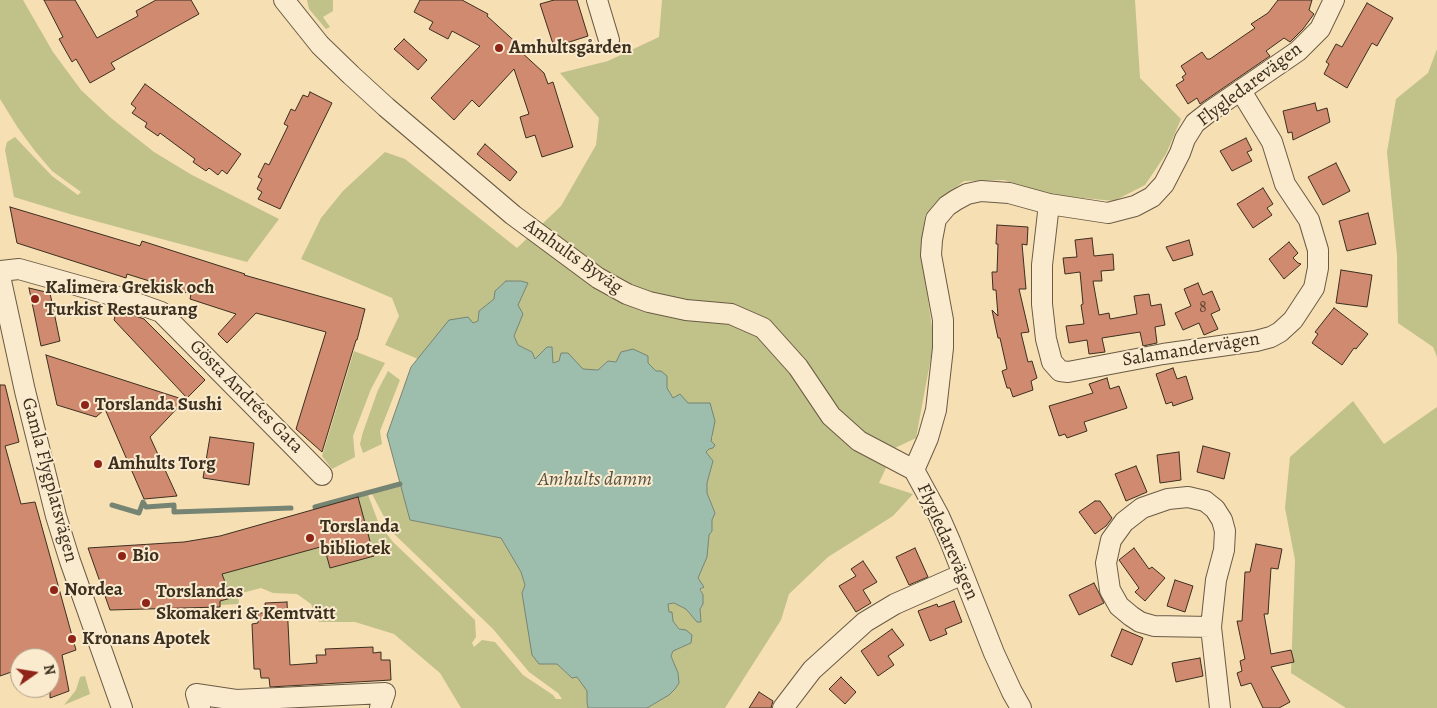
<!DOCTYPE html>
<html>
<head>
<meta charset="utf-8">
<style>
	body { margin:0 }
	#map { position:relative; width:1437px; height:708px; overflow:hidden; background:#f7dfb4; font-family:Alegreya,serif }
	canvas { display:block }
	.north { position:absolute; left:10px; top:648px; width:50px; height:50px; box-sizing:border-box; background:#faeace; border:1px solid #ae9f88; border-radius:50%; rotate:77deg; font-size:14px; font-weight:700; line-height:20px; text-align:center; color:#3b2f1f }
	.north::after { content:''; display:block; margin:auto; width:18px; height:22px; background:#8f2418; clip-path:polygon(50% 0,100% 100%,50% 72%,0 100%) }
</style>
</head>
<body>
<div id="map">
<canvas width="1437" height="708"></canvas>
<div class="north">N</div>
</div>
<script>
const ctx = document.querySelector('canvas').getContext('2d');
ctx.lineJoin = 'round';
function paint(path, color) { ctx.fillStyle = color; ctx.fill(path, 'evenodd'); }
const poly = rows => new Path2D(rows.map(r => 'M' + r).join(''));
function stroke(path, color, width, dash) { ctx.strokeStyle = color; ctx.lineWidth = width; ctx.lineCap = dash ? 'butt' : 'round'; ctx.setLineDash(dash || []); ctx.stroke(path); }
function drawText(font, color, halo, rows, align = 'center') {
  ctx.font = font + ' Alegreya,serif'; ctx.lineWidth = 4; ctx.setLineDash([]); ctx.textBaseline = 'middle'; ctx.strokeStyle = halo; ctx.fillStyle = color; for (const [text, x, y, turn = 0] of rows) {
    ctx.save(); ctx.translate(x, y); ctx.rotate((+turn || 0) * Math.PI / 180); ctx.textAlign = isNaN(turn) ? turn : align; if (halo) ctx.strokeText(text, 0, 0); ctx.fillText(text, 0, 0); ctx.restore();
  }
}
const green = poly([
	[0,0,23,0,53,52,81,90,111,118,154,152,192,175,279,219,247,262,73,215,14,197,5,150,7,142,15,137,52,176,78,195,81,192,52,171,35,151,18,128,0,99],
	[307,0,333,0,333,11,323,17,330,27,326,29,309,9],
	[662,0,1135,0,1140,78,1181,119,1166,154,1145,185,1114,201,1042,194,1004,180,964,181,941,199,925,216,921,252,934,341,916,438,895,448,879,483,913,494,893,516,828,557,789,594,781,620,725,708,647,708,669,695,675,689,679,683,678,673,671,656,673,651,691,643,673,621,672,612,669,612,667,604,674,603,686,609,697,622,701,622,700,609,703,604,703,595,698,578,707,557,709,535,712,531,712,520,715,513,707,493,707,483,713,461,706,452,713,436,688,403,673,398,656,372,647,363,648,356,616,362,608,361,598,370,583,369,559,361,552,363,552,347,547,347,535,359,532,352,518,345,514,336,522,314,518,305,528,283,521,281,495,299,479,311,478,321,473,323,449,321,418,359,385,345,399,316,392,298,301,259,321,218,343,191,385,152,405,159,517,248,561,206,596,145,599,118,560,73,608,61,659,37],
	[1437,49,1437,357,1433,347,1398,323,1397,256,1387,152,1396,99,1428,73],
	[354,351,385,363,371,389,353,436,355,457,332,469,322,456],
	[388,371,400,380,380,431,382,444,363,453,360,444,363,432,378,390],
	[1353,401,1384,444,1437,407,1437,708,1346,708,1291,673,1295,560,1285,508,1290,457],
	[401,486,410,520,501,538,521,572,525,585,522,593,539,664,557,664,572,678,577,677,587,691,587,702,588,708,461,708,440,673,394,634,355,622,319,622,311,604,297,594,273,593,261,588,238,594,239,604,220,605,220,601,231,598,222,574,324,546,330,568,374,556,358,497,368,495,379,524,393,542,475,620,476,637,472,643,474,647,482,640,495,642,523,675,553,695,556,699,562,699,558,693,529,672,493,629,392,532,372,494],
	[85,676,90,694,64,705,76,690,80,677]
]);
const water = poly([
	[506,281,521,281,528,283,518,305,523,314,514,336,518,345,532,352,535,359,547,347,552,347,553,363,559,361,561,353,568,353,583,369,598,370,608,361,616,362,621,352,633,349,648,356,648,363,656,371,661,371,667,376,667,388,673,398,680,394,688,403,710,403,715,421,711,441,715,445,713,448,709,449,706,452,713,461,707,483,707,493,715,513,712,520,712,531,709,535,707,557,698,578,704,587,700,589,703,595,703,604,700,609,701,622,697,622,686,609,674,603,668,604,669,612,672,612,673,621,679,629,686,630,692,635,691,643,673,651,671,656,678,673,679,683,675,689,669,695,647,708,588,708,587,702,587,691,577,677,572,678,557,664,539,664,532,655,522,593,525,585,521,572,501,538,410,520,387,435,411,367,449,320,468,317,473,323,478,321,479,311,494,299,495,291,506,281]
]);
const stream = poly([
	[112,505,139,513,143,502,146,507,174,505,174,512,291,508],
	[315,507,400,484]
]);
const building = poly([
	[44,0,75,0,97,38,138,16,136,11,156,0,191,0,199,14,111,63,115,69,90,83,76,59,72,62,59,39,63,37,44,0],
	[420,0,462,0,488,14,487,16,521,47,519,50,544,73,548,84,553,82,573,147,542,157,535,135,526,138,520,117,529,114,514,69,479,107,472,100,454,120,431,98,480,46,452,31,448,39,429,29,433,22,414,12,420,0],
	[554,0,577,0,588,36,554,47,540,4,554,0],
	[1278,0,1312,0,1309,10,1314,14,1303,29,1290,42,1284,38,1266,51,1270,56,1200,104,1197,98,1188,104,1176,85,1184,80,1182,77,1186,74,1181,66,1202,52,1207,59,1210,59,1255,28,1251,24,1268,13,1278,0],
	[1367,3,1393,18,1377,46,1372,43,1347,88,1324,74,1329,64,1326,62,1336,44,1342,47,1367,3],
	[404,39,427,60,418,70,394,49,404,39],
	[145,84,241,154,227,174,222,170,218,175,209,168,206,171,193,162,195,159,160,133,158,136,145,127,147,123,132,113,136,108,131,104,145,84],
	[310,92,332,103,280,209,258,199,262,192,257,189,262,179,258,177,265,163,269,165,288,126,284,124,291,109,295,111,303,95,308,97,310,92],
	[1315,103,1317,111,1327,108,1330,122,1293,140,1292,132,1288,133,1283,111,1315,103],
	[1246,138,1252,150,1247,152,1252,161,1232,171,1220,151,1246,138],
	[485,144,517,172,510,181,477,154,485,144],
	[1336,163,1350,191,1323,205,1308,177,1336,163],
	[1263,188,1273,204,1267,208,1272,215,1253,228,1237,204,1263,188],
	[10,207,140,246,142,241,245,274,244,275,365,309,357,340,356,340,322,452,296,429,326,332,256,313,227,343,218,334,236,314,190,299,191,294,127,274,126,278,17,243,10,207],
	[1368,213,1376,244,1347,251,1339,221,1368,213],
	[997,225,1028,227,1027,245,1022,244,1026,289,1019,289,1029,332,1021,333,1028,362,1032,361,1037,378,1031,381,1033,390,1013,397,1010,388,1007,388,1002,371,1007,369,1000,338,998,338,992,310,998,316,996,290,993,290,992,272,997,272,998,244,996,244,997,225],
	[1092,238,1094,256,1113,254,1114,270,1101,271,1102,281,1093,281,1099,315,1109,313,1110,319,1137,314,1134,296,1149,294,1151,306,1161,304,1165,325,1155,327,1157,343,1143,346,1140,332,1102,338,1105,352,1089,354,1087,340,1069,343,1066,326,1084,324,1081,305,1083,304,1080,272,1065,274,1063,258,1077,257,1075,240,1092,238],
	[1189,240,1193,255,1173,261,1166,247,1189,240],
	[1289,242,1298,253,1293,258,1298,263,1301,264,1284,279,1269,259,1289,242],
	[1341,270,1372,275,1367,307,1336,303,1341,270],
	[1198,283,1203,295,1212,291,1220,310,1211,314,1218,329,1204,335,1199,323,1183,330,1175,313,1191,306,1184,289,1198,283],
	[29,288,50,293,60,341,41,346,29,288],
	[1334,308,1368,334,1356,349,1354,348,1342,365,1312,343,1318,334,1315,332,1334,308],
	[117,309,144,319,205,380,187,398,114,320,117,309],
	[46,355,185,400,150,437,177,496,144,499,105,409,96,417,57,405,46,355],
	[1173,368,1177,379,1186,376,1193,399,1173,406,1172,402,1166,404,1156,374,1173,368],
	[1107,378,1110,389,1119,386,1127,408,1084,422,1087,431,1067,438,1065,434,1059,436,1049,406,1093,393,1089,384,1107,378],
	[0,385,5,385,19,442,5,446,21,504,35,502,76,650,62,655,69,691,50,698,50,658,20,658,20,669,0,676,0,385],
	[210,437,254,443,249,485,203,478,210,437],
	[1203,446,1230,453,1224,479,1197,472,1203,446],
	[1179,452,1181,480,1160,483,1157,455,1179,452],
	[1136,466,1147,492,1126,501,1115,474,1136,466],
	[358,497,374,556,330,568,324,546,222,574,231,598,220,601,220,607,110,610,88,548,184,542,220,536,358,497],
	[1095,501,1100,501,1112,518,1106,526,1095,534,1079,512,1095,501],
	[1256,544,1282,549,1278,569,1271,568,1268,614,1264,614,1271,654,1291,650,1294,662,1271,667,1290,702,1279,708,1263,708,1251,683,1241,686,1237,673,1242,671,1240,661,1245,659,1237,621,1242,621,1245,572,1250,572,1256,544],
	[915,548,928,577,909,585,896,557,915,548],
	[1134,548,1149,569,1152,567,1165,578,1145,601,1135,592,1139,588,1119,560,1134,548],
	[863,561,877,582,863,590,871,603,856,612,839,586,856,576,851,569,863,561],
	[1175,580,1193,586,1185,612,1167,606,1175,580],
	[1094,583,1104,603,1079,615,1069,595,1094,583],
	[954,601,962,622,945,629,947,634,930,641,918,611,937,604,938,607,954,601],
	[287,602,290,665,317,663,316,655,326,655,325,649,373,647,373,653,381,652,381,660,390,660,391,680,270,687,269,678,261,678,260,669,254,669,252,624,258,623,258,613,266,613,265,603,287,602],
	[892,629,904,645,888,656,894,665,878,676,861,651,892,629],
	[1122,629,1143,638,1132,665,1111,656,1122,629],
	[1200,658,1203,676,1176,682,1172,663,1200,658],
	[841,677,856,692,845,704,829,689,841,677],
	[759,692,773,701,771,708,749,708,759,692]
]);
const minor = poly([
	[284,0,320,45,351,75,386,107,513,215,598,278,627,294,649,302,686,310,731,314,763,328,798,367,831,416,859,441,914,470],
	[597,0,609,40],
	[1049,204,1042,265,1042,304,1046,339,1052,362,1060,371,1068,372,1163,354,1256,341,1271,337,1280,332,1293,320,1314,288,1318,268,1318,250,1309,220,1285,184,1272,142,1241,91],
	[0,271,19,269,122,298,161,312,322,475],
	[0,276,25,391,56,516,70,561,122,708],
	[1211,627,1154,626,1140,622,1131,616,1119,606,1110,590,1106,563,1111,540,1124,522,1142,508,1168,499,1188,497,1205,501,1215,509,1222,520,1225,531,1224,550,1216,580,1211,627,1220,708],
	[200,708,196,694,236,700,385,693,380,708],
	[783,708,812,670,865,622,895,604,963,574],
	[1021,708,1012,692,994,653,950,541,939,516,914,470,928,438,936,410,943,348,943,320,931,255,932,240,936,219,947,206,956,200,967,194,981,191,1009,193,1049,204,1108,213,1135,206,1152,197,1164,184,1180,153,1185,139,1195,123,1209,112,1298,51,1320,29,1334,0]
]);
const markers = [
	[499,48,5,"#8f2418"],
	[35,299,5,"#8f2418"],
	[85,405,5,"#8f2418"],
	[98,464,5,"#8f2418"],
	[310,538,5,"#8f2418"],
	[122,556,5,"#8f2418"],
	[54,590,5,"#8f2418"],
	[146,603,5,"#8f2418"],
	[72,639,5,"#8f2418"]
];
const numberNames = [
	["8",1203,308]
];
const poiNames = [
	["Amhultsgården",509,48],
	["Kalimera Grekisk och",45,288],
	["Turkist Restaurang",45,310],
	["Torslanda Sushi",95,405],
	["Amhults Torg",108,464],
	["Torslanda",320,527],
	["bibliotek",320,549],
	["Bio",132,556],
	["Nordea",64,590],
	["Torslandas",156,592],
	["Skomakeri & Kemtvätt",156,614],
	["Kronans Apotek",82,639]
];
const streetNames = [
	["Flygledarevägen",1250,85,-37],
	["Amhults Byväg",573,257,35],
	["Salamandervägen",1191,350,-9],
	["Gösta Andrées Gata",246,397,45],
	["Gamla Flygplatsvägen",49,480,75],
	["Flygledarevägen",947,542,66]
];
const waterNames = [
	["Amhults damm",595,480]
];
paint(green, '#c1c18a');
paint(water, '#9dbdad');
stroke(water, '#768474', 1);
stroke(stream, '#768474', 5);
paint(building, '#d08a6f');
stroke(building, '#3b2f1f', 1);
stroke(minor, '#6a5b44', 22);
stroke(minor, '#faeace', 20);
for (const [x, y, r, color] of markers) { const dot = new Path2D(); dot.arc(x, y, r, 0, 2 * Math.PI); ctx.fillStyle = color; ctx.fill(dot); stroke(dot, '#faeace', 2); }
drawText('16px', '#604633', null, numberNames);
drawText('bold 19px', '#3b2f1f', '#faeace', poiNames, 'left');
drawText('19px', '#3b2f1f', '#faeace', streetNames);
drawText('italic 20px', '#545242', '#faeace', waterNames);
</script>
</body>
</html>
